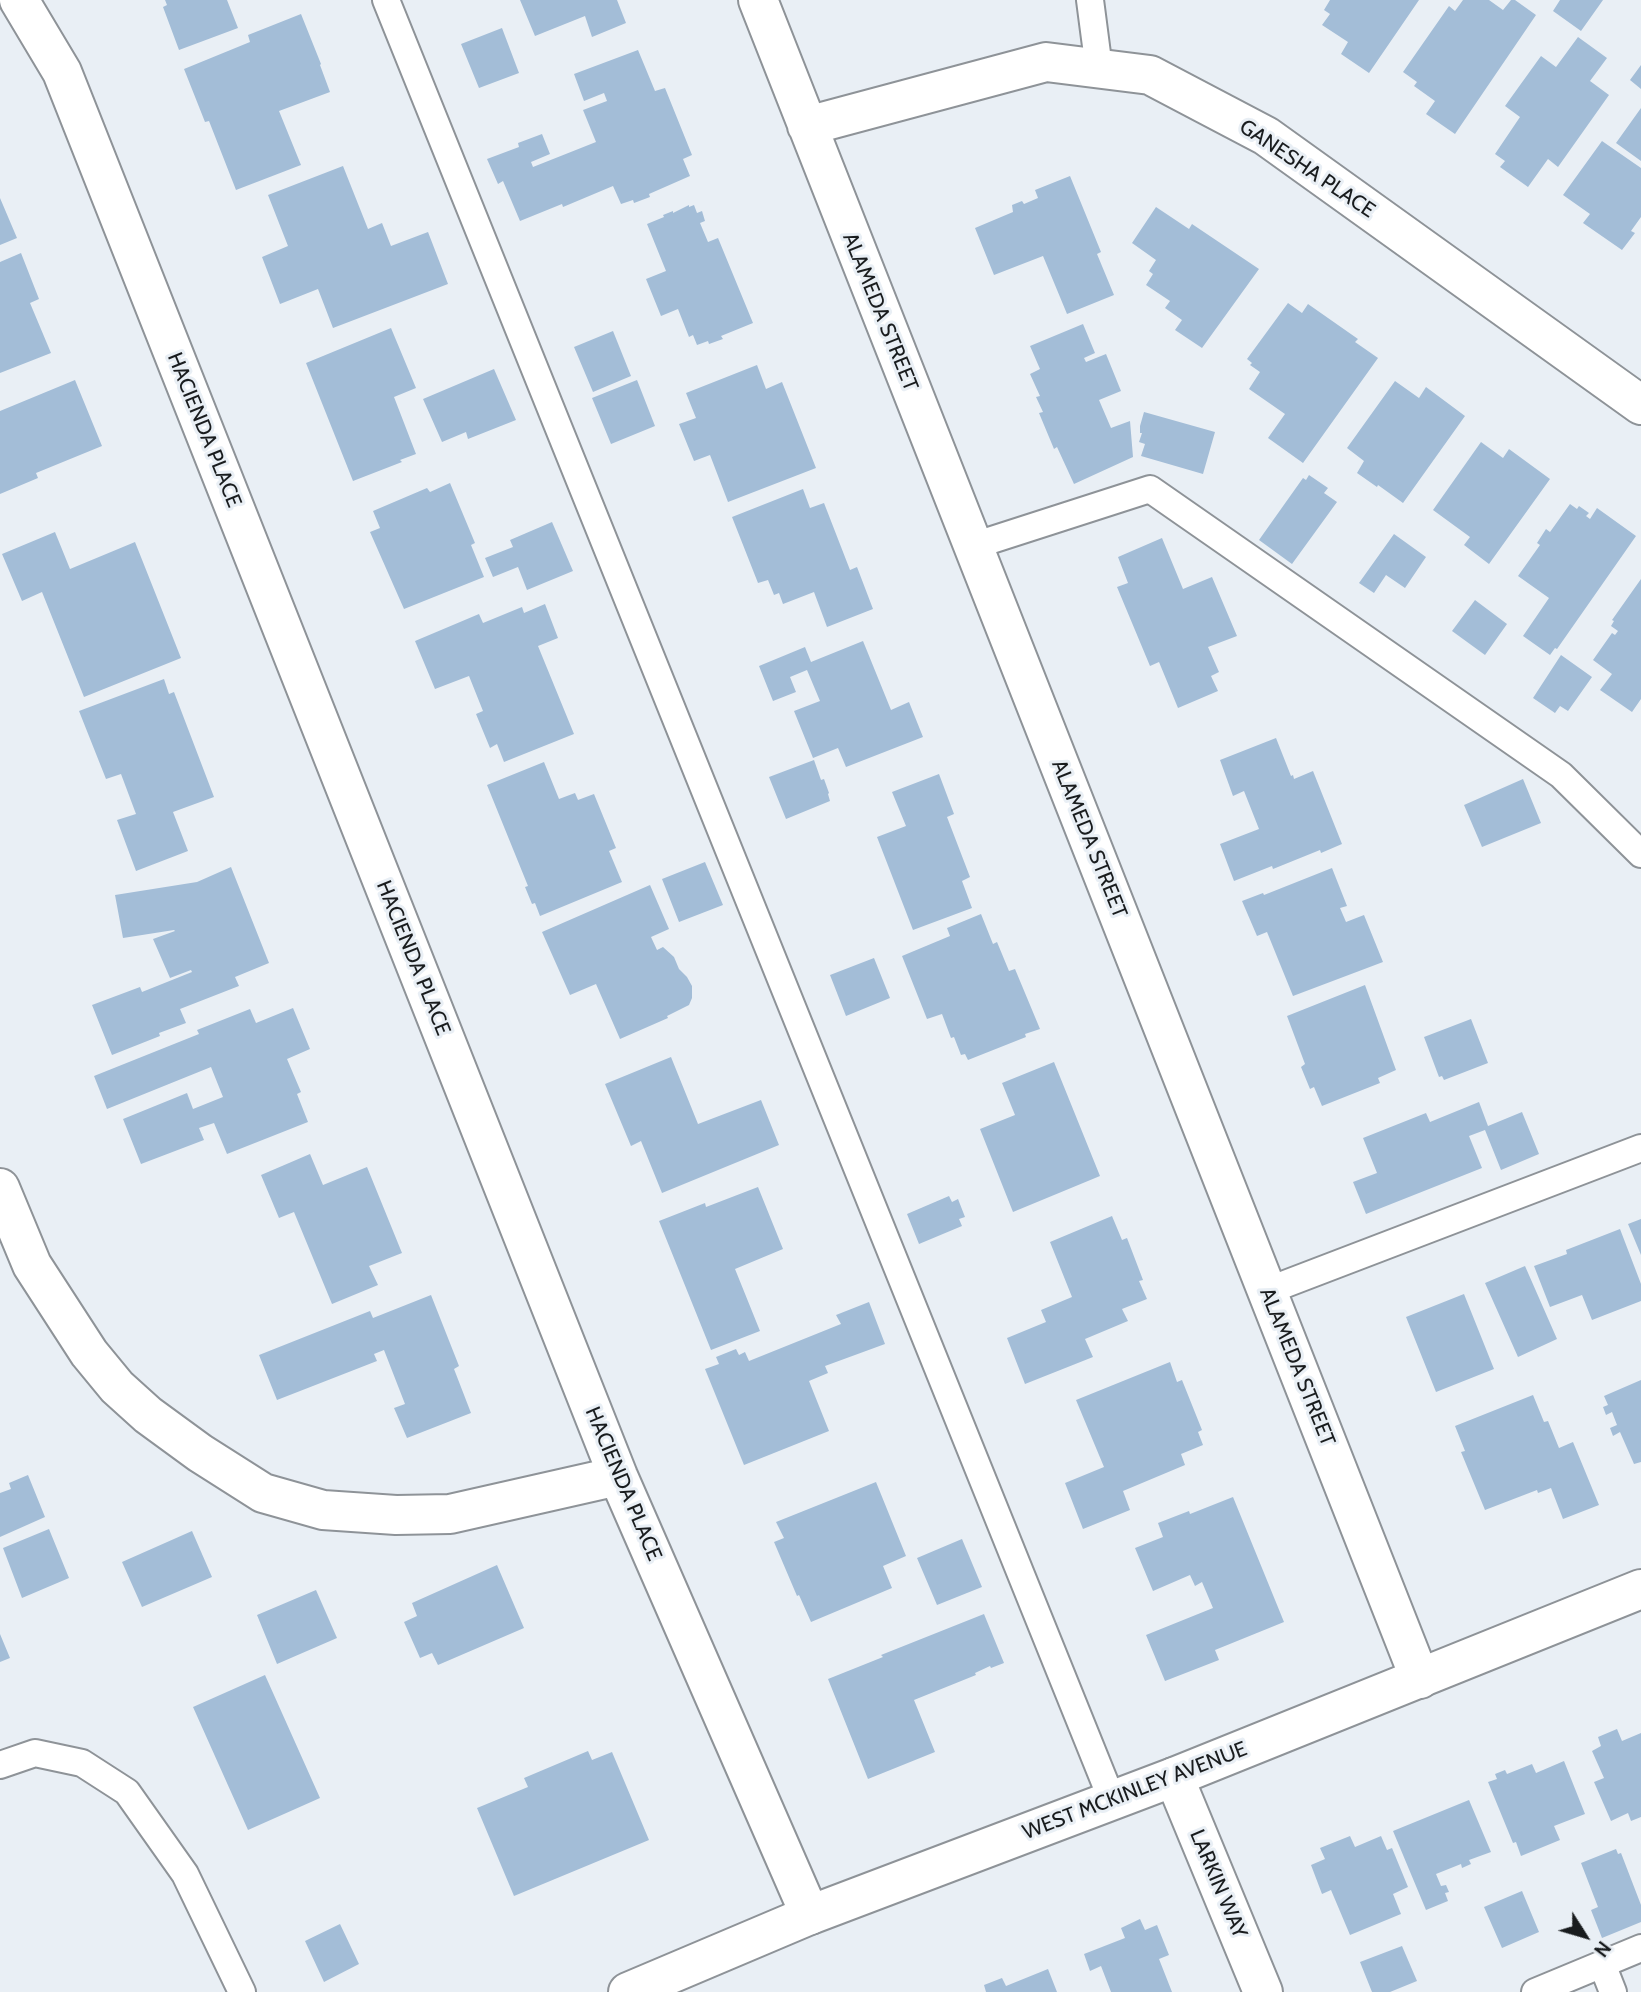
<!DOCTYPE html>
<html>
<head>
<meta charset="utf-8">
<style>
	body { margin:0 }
	#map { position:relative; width:1641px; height:1992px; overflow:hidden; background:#e9eff5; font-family:Cabin,sans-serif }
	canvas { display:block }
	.north { position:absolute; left:1550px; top:1901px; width:70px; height:70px; -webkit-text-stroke:5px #e9eff5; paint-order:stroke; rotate:127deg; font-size:19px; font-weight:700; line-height:28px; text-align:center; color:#191c1e }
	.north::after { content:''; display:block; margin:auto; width:24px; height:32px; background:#191c1e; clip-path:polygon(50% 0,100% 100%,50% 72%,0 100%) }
</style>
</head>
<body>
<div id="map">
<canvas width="1641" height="1992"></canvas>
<div class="north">N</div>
</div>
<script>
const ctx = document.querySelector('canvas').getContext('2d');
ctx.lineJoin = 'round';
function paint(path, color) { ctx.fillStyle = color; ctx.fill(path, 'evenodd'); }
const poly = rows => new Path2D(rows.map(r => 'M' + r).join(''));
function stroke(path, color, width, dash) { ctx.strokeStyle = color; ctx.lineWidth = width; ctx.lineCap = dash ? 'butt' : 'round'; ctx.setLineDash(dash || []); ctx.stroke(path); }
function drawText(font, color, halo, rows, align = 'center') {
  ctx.font = font + ' Cabin,sans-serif'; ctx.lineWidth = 6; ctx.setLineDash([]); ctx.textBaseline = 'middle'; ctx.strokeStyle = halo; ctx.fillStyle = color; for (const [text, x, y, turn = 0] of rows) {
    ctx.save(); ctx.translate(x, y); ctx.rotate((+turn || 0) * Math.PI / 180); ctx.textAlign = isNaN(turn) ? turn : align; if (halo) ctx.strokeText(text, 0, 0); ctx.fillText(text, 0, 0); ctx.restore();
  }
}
const building = poly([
	[165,0,227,0,238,28,179,50,163,7,167,5],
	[520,0,617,0,626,23,592,37,585,16,535,36],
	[1330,0,1419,0,1369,73,1341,54,1348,42,1322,25,1330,14,1324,10],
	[1463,0,1489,0,1503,10,1511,0,1515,0,1536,15,1455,134,1426,114,1435,101,1414,86,1417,82,1403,72,1449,6,1455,11],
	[1560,0,1603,0,1581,31,1553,11],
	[301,14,321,64,320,65,330,92,279,111,301,165,236,190,209,121,205,122,184,69,250,42,248,35],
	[502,28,519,73,479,88,461,44],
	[1578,37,1607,58,1590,81,1609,95,1558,167,1548,159,1528,187,1500,167,1505,161,1495,154,1520,117,1505,106,1541,56,1556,67],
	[638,50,655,91,665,88,692,155,683,159,690,176,649,194,650,197,634,203,633,200,621,204,613,186,563,207,562,204,520,221,503,181,498,184,487,159,519,147,518,143,542,134,550,154,531,162,533,167,596,142,583,110,607,101,604,93,584,101,574,74],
	[1641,65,1641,89,1630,80],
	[1641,108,1641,161,1616,143],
	[1602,141,1641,168,1641,217,1631,231,1635,233,1622,250,1583,223,1590,214,1563,195],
	[343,166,368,229,382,223,391,246,428,232,448,284,333,328,318,289,280,304,262,257,288,246,268,195],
	[1070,176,1101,252,1097,254,1114,295,1067,314,1043,256,994,275,975,228,1013,212,1012,205,1022,201,1024,204,1038,198,1035,190],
	[0,198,17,238,0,245],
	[689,205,689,207,694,205,697,213,702,211,705,221,700,223,708,242,718,238,753,323,721,336,723,339,709,344,708,341,697,345,693,335,689,337,678,309,661,316,646,279,666,271,647,224,664,217,663,215,673,211,673,213],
	[1156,207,1189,229,1192,224,1259,269,1202,348,1175,330,1182,320,1165,308,1170,301,1146,285,1153,274,1149,271,1156,260,1132,243],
	[21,253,39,299,30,303,51,353,0,373,0,262],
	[1288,303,1302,313,1308,304,1358,339,1355,342,1378,358,1303,463,1268,438,1285,414,1249,389,1260,372,1250,365,1252,363,1247,359],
	[1083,324,1095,353,1084,358,1086,362,1106,354,1121,391,1099,400,1111,428,1130,421,1133,457,1074,484,1057,447,1054,449,1039,413,1043,412,1036,397,1040,396,1030,374,1040,369,1030,346],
	[391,328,416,388,394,397,416,454,400,460,402,462,353,481,306,363],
	[613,331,631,376,593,392,574,347],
	[757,365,766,389,782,382,816,468,728,502,710,455,694,461,679,424,696,418,686,393],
	[494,369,516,420,468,439,466,432,442,442,423,399],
	[75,380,102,446,36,473,38,478,0,494,0,411],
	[637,380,655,426,611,444,592,398],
	[1395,381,1419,398,1426,387,1465,416,1403,503,1378,485,1377,487,1357,473,1364,461,1347,448],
	[1144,412,1215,432,1203,474,1141,456,1145,444,1139,442,1142,433,1140,433,1140,426],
	[1481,442,1503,458,1509,449,1550,479,1489,564,1464,545,1470,537,1433,510],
	[1309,475,1328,488,1324,493,1337,502,1292,564,1259,540,1303,478,1306,480],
	[450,483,475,543,471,545,484,577,404,609,370,532,380,528,373,511,427,488,430,492],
	[803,489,810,508,824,503,850,570,857,567,873,609,827,627,814,592,783,604,779,593,774,595,768,580,758,583,732,517],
	[1570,504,1577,509,1579,506,1589,513,1586,516,1590,519,1597,508,1636,536,1557,649,1555,648,1550,655,1523,636,1549,598,1518,576,1540,545,1537,543,1546,529,1550,532],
	[552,522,573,571,527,590,518,567,493,577,485,558,513,547,510,540],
	[55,532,70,569,135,542,181,658,84,697,42,592,22,601,2,554],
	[1394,534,1426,557,1405,588,1386,575,1374,593,1359,583],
	[1162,538,1183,589,1212,577,1237,636,1208,647,1219,672,1211,676,1218,691,1178,708,1159,662,1150,666,1117,587,1128,583,1118,557],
	[1641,579,1641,699,1632,712,1600,690,1612,674,1593,660,1612,633,1615,635,1618,631,1611,626,1614,621,1612,620],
	[1475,600,1507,624,1485,655,1452,631],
	[545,604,558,638,538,646,574,734,504,762,497,744,490,748,476,714,483,711,469,676,435,689,415,641,479,614,483,623,522,607,524,613],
	[863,641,891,710,909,702,923,737,846,767,838,748,813,758,794,711,820,701,807,670,790,677,796,692,773,701,759,666,805,647,811,662],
	[1561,655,1592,677,1568,711,1560,706,1555,713,1533,698],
	[164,679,169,694,174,692,214,797,173,812,188,851,136,871,117,820,136,814,121,774,106,779,79,711],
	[1276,738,1291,776,1293,775,1294,779,1313,771,1342,844,1321,853,1320,850,1273,869,1272,866,1234,881,1220,844,1259,829,1244,791,1233,796,1220,760],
	[814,760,821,780,824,779,829,793,828,794,830,801,786,819,769,777],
	[544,762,559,799,575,793,578,800,594,794,616,848,609,851,622,882,540,916,535,903,532,904,525,887,528,886,487,785],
	[939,774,954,814,947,817,970,877,962,881,972,908,913,930,877,837,906,826,892,792],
	[1523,779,1541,823,1482,847,1464,805],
	[705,862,723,905,679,922,662,879],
	[231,867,269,963,235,977,239,986,180,1009,186,1023,159,1033,160,1036,112,1055,92,1005,140,987,142,992,192,972,191,970,170,978,153,939,175,931,174,930,123,938,115,895,197,882],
	[1332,868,1347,906,1340,908,1346,922,1364,915,1383,962,1293,996,1267,932,1257,936,1242,901,1263,893,1264,895],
	[650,885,669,929,651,937,657,950,663,947,674,957,679,969,687,977,692,986,692,998,689,1005,667,1016,668,1018,620,1039,596,984,570,995,542,932],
	[981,914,993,944,997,942,1009,971,1015,969,1040,1029,1025,1034,1026,1037,968,1060,965,1054,961,1055,954,1037,951,1038,942,1014,927,1019,902,956,950,936,947,928],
	[874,958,890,998,846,1016,830,975],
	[1365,985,1396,1070,1378,1078,1380,1083,1322,1106,1314,1087,1310,1089,1301,1067,1305,1064,1287,1016],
	[293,1008,310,1049,287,1059,301,1092,297,1094,308,1122,227,1154,214,1123,199,1128,204,1140,141,1164,123,1119,187,1093,193,1109,223,1097,211,1067,107,1109,94,1076,199,1034,197,1030,250,1009,256,1023],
	[1471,1019,1488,1063,1444,1080,1442,1076,1439,1077,1424,1037],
	[671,1057,698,1124,761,1100,779,1145,662,1193,641,1141,631,1146,605,1084],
	[1054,1062,1100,1176,1013,1212,980,1129,1015,1115,1002,1083],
	[1479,1102,1488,1126,1522,1112,1539,1154,1501,1170,1485,1130,1469,1136,1482,1168,1366,1214,1353,1182,1377,1173,1363,1138,1426,1113,1430,1122],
	[310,1154,323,1185,367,1167,402,1253,369,1266,378,1285,332,1304,294,1212,279,1218,261,1175],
	[758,1187,783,1249,735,1269,760,1331,711,1350,659,1221,705,1203,706,1207],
	[949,1196,952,1202,958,1199,965,1217,959,1219,962,1226,919,1244,907,1214],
	[1112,1216,1122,1240,1127,1238,1143,1280,1139,1281,1147,1299,1122,1309,1128,1321,1085,1339,1093,1357,1025,1384,1007,1338,1046,1322,1041,1310,1072,1297,1050,1242],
	[1641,1219,1641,1255,1628,1224],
	[1620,1229,1641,1284,1641,1301,1592,1320,1582,1295,1550,1307,1534,1266,1567,1254,1566,1250],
	[1525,1266,1557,1339,1518,1357,1485,1283],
	[1464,1294,1494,1369,1436,1392,1406,1317],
	[431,1295,459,1366,454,1369,471,1413,407,1438,394,1408,405,1404,384,1350,374,1354,377,1361,277,1400,259,1355,370,1311,373,1318],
	[869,1302,885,1344,825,1366,828,1373,809,1381,829,1431,744,1465,705,1369,719,1364,716,1357,736,1349,739,1355,745,1352,749,1361,841,1324,836,1315],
	[1170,1362,1177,1382,1182,1380,1202,1430,1198,1432,1203,1445,1181,1454,1185,1465,1123,1491,1130,1510,1083,1529,1065,1483,1104,1467,1076,1400],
	[1641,1380,1641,1462,1634,1464,1620,1432,1613,1436,1610,1428,1617,1425,1612,1412,1606,1415,1603,1407,1608,1405,1604,1396],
	[1533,1395,1544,1422,1548,1421,1559,1448,1573,1442,1599,1505,1563,1519,1551,1488,1538,1493,1537,1490,1485,1510,1461,1452,1465,1451,1455,1426],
	[28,1475,45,1517,0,1537,0,1493,11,1489,9,1483],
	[876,1482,906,1556,883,1566,892,1588,811,1622,799,1595,797,1596,774,1542,784,1538,776,1522],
	[1233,1497,1284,1622,1215,1650,1219,1660,1165,1681,1146,1635,1213,1608,1202,1582,1195,1586,1190,1575,1153,1591,1135,1548,1163,1537,1158,1523,1189,1511,1190,1514],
	[49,1529,69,1578,22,1598,3,1548],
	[192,1531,212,1577,142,1607,122,1562],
	[962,1539,982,1587,937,1605,917,1558],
	[497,1565,524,1628,438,1665,432,1653,420,1658,404,1622,417,1616,412,1603],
	[316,1590,337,1638,277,1664,257,1615],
	[984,1614,1004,1663,991,1668,990,1666,975,1673,976,1675,914,1700,935,1752,868,1779,828,1679,883,1657,881,1655],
	[0,1634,10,1658,0,1662],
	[265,1675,320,1798,248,1830,193,1707],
	[1617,1729,1622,1741,1641,1733,1641,1817,1631,1821,1628,1813,1611,1821,1594,1782,1604,1778,1592,1751,1601,1746,1598,1737],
	[588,1751,592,1760,612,1752,649,1840,514,1896,477,1808,528,1787,524,1778],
	[1564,1761,1585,1814,1554,1826,1560,1840,1521,1856,1516,1842,1513,1843,1488,1782,1497,1779,1495,1774,1505,1770,1507,1774,1532,1764,1536,1773],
	[1469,1800,1491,1852,1469,1860,1471,1864,1462,1868,1461,1864,1436,1874,1441,1886,1446,1885,1449,1892,1445,1893,1448,1901,1426,1910,1393,1831],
	[1350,1836,1355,1847,1381,1836,1387,1850,1392,1848,1408,1887,1393,1894,1401,1914,1350,1935,1331,1890,1322,1894,1311,1865,1325,1859,1320,1848],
	[1616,1849,1618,1854,1621,1853,1641,1905,1641,1922,1602,1938,1591,1910,1598,1907,1581,1863],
	[1522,1891,1539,1932,1502,1948,1484,1907],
	[1140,1919,1145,1930,1157,1925,1169,1955,1159,1959,1172,1992,1111,1992,1101,1966,1090,1971,1084,1954,1125,1938,1121,1928],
	[340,1924,359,1964,324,1982,305,1941],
	[1402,1946,1417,1981,1390,1992,1372,1992,1360,1962],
	[1048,1969,1057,1992,986,1992,984,1985,1002,1978,1006,1986]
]);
const service = poly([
	[386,0,1112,1800],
	[1090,0,1099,69],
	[973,546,1150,489,1561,775,1641,854],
	[1267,1291,1641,1148],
	[0,1765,35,1753,82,1763,127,1792,185,1874,242,1992],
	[1602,1964,1613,1992],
	[1535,1992,1641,1948]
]);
const minor = poly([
	[19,0,62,72,618,1476,810,1915],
	[758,0,1420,1679],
	[807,126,1046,62,1150,75,1266,136,1641,405],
	[0,1188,32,1265,89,1353,117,1387,148,1415,200,1453,263,1493,323,1510,396,1515,450,1514,618,1476],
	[1174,1777,1263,1992]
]);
const secondary = poly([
	[628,1992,810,1915,1174,1777,1641,1589]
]);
const streetNames = [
	["GANESHA PLACE",1307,169,34],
	["ALAMEDA STREET",880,312,68],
	["HACIENDA PLACE",204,430,68],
	["ALAMEDA STREET",1089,839,68],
	["HACIENDA PLACE",413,958,68],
	["ALAMEDA STREET",1297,1367,68],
	["HACIENDA PLACE",623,1484,67],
	["WEST MCKINLEY AVENUE",1135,1791,-21],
	["LARKIN WAY",1218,1884,67]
];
paint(building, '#a3bdd7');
stroke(service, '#8e9398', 30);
stroke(minor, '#8e9398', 42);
stroke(secondary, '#8e9398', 42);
stroke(service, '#fff', 26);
stroke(minor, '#fff', 38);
stroke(secondary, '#fff', 38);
drawText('21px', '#191c1e', '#e9eff5', streetNames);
</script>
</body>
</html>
